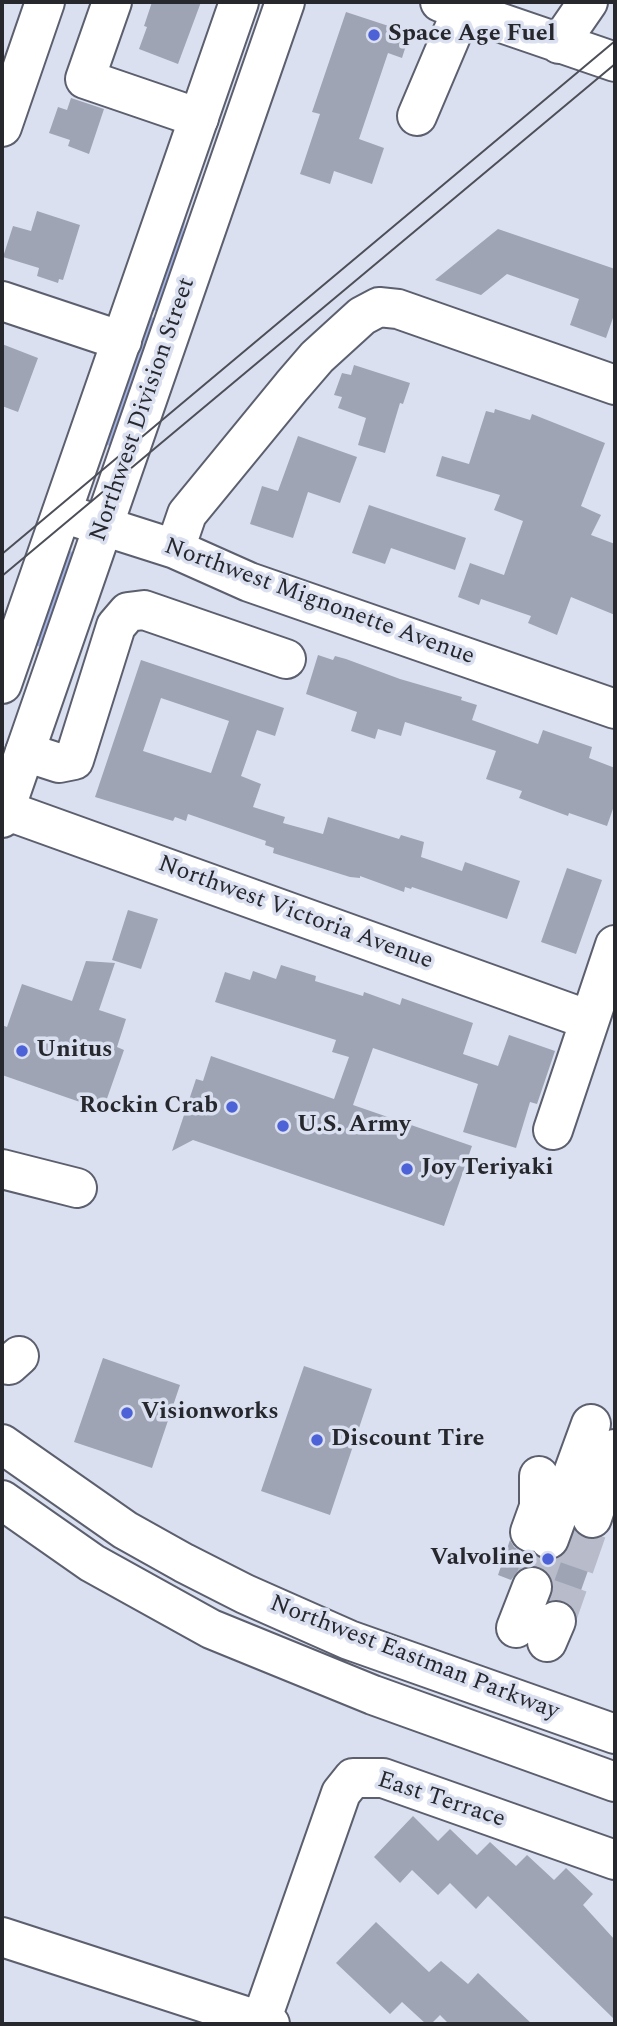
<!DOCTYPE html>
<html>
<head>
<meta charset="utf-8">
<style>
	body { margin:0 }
	#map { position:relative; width:617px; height:2026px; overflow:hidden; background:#dbe0f1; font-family:Spectral,serif }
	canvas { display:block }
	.frame { position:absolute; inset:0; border:4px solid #26282e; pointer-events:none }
</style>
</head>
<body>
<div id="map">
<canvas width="617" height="2026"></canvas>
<div class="frame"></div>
</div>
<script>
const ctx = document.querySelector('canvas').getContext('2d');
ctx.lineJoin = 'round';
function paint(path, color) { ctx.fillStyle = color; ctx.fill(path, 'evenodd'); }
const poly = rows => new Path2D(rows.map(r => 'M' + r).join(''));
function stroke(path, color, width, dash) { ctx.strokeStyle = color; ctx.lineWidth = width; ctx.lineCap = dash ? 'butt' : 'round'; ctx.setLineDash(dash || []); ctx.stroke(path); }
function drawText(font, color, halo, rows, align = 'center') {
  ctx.font = font + ' Spectral,serif'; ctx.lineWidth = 7; ctx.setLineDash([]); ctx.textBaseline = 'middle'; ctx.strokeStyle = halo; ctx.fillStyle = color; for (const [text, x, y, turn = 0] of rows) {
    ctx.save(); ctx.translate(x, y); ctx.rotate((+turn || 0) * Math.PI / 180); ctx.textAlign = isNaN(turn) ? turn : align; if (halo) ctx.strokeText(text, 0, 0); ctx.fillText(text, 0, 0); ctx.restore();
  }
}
const green = poly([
	[180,215,186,217,173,283,162,313,147,308],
	[145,315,160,320,112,446,106,445,103,442],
	[64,549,78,554,45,648,31,644]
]);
const building = poly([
	[152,2,201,2,178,64,139,49,147,27,144,26],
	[346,12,410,33,402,58,388,53,359,139,384,148,372,184,334,171,330,184,300,174,320,114,312,112],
	[71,98,104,109,89,154,68,146,70,140,49,133,58,107,67,110],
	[37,211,80,225,63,280,59,279,58,283,37,276,39,268,3,257,13,226,31,231],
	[498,229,615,269,615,312,606,338,570,325,579,299,507,274,481,295,435,280],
	[2,344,38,358,18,412,2,406],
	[354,365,410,383,403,404,400,403,385,453,358,445,366,418,338,408,342,397,334,395,342,373,351,375],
	[495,409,530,420,532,414,605,443,581,506,601,515,591,535,615,544,615,615,571,597,557,635,528,623,531,616,481,599,479,605,458,597,470,563,504,575,523,521,494,510,500,495,436,476,442,456,469,464,486,411,494,413],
	[298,436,357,457,340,503,308,492,293,538,250,524,262,486,278,491],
	[369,505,466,538,455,570,391,548,385,564,352,553],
	[318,655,333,660,335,656,346,659,400,679,462,697,461,700,477,705,472,720,538,744,543,730,592,747,589,758,615,768,615,803,607,826,569,813,568,816,519,798,522,791,486,779,496,751,405,722,401,736,378,729,375,739,351,731,357,712,306,694],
	[141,660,284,708,275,736,257,730,241,776,261,784,253,807,285,817,283,823,323,834,328,817,399,839,401,835,424,842,421,857,462,871,465,862,520,881,507,919,412,887,411,889,405,887,404,892,360,876,360,878,350,877,273,853,274,848,265,845,266,841,188,814,186,821,175,817,173,821,95,797],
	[161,698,229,721,211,773,143,751],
	[567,868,602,880,576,954,541,942],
	[128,910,158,919,141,969,112,960],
	[86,961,115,963,99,1010,126,1019,117,1047,124,1050,103,1110,2,1075,2,1025,7,1027,22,984,72,1001],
	[281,965,316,976,315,981,363,996,364,992,400,1005,402,998,473,1023,463,1054,498,1066,509,1035,555,1051,537,1104,530,1102,516,1148,463,1132,478,1084,373,1048,353,1105,472,1146,444,1226,193,1140,172,1151,196,1079,203,1081,211,1056,334,1099,349,1057,332,1052,336,1040,215,1002,225,972,250,980,253,971,276,979],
	[103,1358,180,1385,152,1468,74,1442],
	[304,1366,372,1389,330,1515,261,1491],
	[575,1531,586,1539,600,1537,574,1610,564,1601,550,1600,553,1583,549,1573,541,1567,529,1565,519,1570,511,1580,498,1575,510,1540,514,1547,522,1552,533,1554,542,1560,552,1561,564,1555],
	[413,1816,438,1841,450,1829,477,1855,490,1842,516,1866,527,1855,554,1880,566,1868,593,1894,583,1905,615,1940,615,2020,488,1896,476,1909,450,1883,438,1895,412,1870,400,1883,374,1857],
	[376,1922,429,1972,441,1961,468,1984,478,1973,532,2024,449,2024,440,2015,431,2024,426,2024,402,2002,390,2014,336,1963]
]);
const minorTunnel = poly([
	[532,1587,549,1539],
	[556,1621,592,1518]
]);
const minor = poly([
	[112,2,85,79,199,118],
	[440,2,615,62],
	[559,44,588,2],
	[417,116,462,10],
	[2,127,45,2],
	[2,301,122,341],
	[62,513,175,549,249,582,615,709],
	[175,549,187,514,292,386,317,357,362,316,379,307,398,309,615,385],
	[25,752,59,763,74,760,116,626,128,612,144,610,286,659],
	[2,809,589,1020],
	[553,1130,615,945],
	[2,1169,77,1188],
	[2,1364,9,1365,19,1356],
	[592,1518,615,1449],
	[530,1532,539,1507,539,1476],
	[549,1539,591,1424],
	[516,1628,532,1587],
	[547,1642,556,1621],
	[2,1937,270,2024],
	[261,2021,341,1793,353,1778,383,1778,615,1860]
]);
const major = poly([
	[2,684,239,2],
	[2,818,285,2],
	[2,1444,125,1530,184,1563,245,1594,349,1640,615,1734],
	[2,1500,92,1563,211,1629,373,1695,615,1782]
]);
const tram = poly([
	[2,554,615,41],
	[2,576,615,64]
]);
const markers = [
	[374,35,7,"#4e62d7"],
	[22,1051,7,"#4e62d7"],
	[232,1107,7,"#4e62d7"],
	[283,1126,7,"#4e62d7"],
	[407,1169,7,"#4e62d7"],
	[127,1413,7,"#4e62d7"],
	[317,1440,7,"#4e62d7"],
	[548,1559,7,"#4e62d7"]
];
const poiNames = [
	["Space Age Fuel",388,35],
	["Unitus",36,1051],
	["Rockin Crab",218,1107,"right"],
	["U.S. Army",297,1126],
	["Joy Teriyaki",421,1169],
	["Visionworks",141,1413],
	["Discount Tire",331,1440],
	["Valvoline",534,1559,"right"]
];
const streetNames = [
	["Northwest Division Street",144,410,-71],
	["Northwest Mignonette Avenue",319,603,20],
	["Northwest Victoria Avenue",295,914,20],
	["Northwest Eastman Parkway",414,1659,21],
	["East Terrace",441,1801,18]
];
paint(green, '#a5b4e6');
paint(building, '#9fa4b4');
stroke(minorTunnel, '#b7bbca', 38, [38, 19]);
stroke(minor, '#5b5f6e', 42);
stroke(major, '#5b5f6e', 42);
stroke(minor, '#fff', 38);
stroke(major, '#fff', 38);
stroke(tram, '#4d4f58', 2);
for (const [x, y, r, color] of markers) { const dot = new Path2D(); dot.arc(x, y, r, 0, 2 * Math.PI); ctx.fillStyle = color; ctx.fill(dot); stroke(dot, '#dbe0f1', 2.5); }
drawText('bold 24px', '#26282e', '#dbe0f1', poiNames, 'left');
drawText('24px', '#26282e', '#dbe0f1', streetNames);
</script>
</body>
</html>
